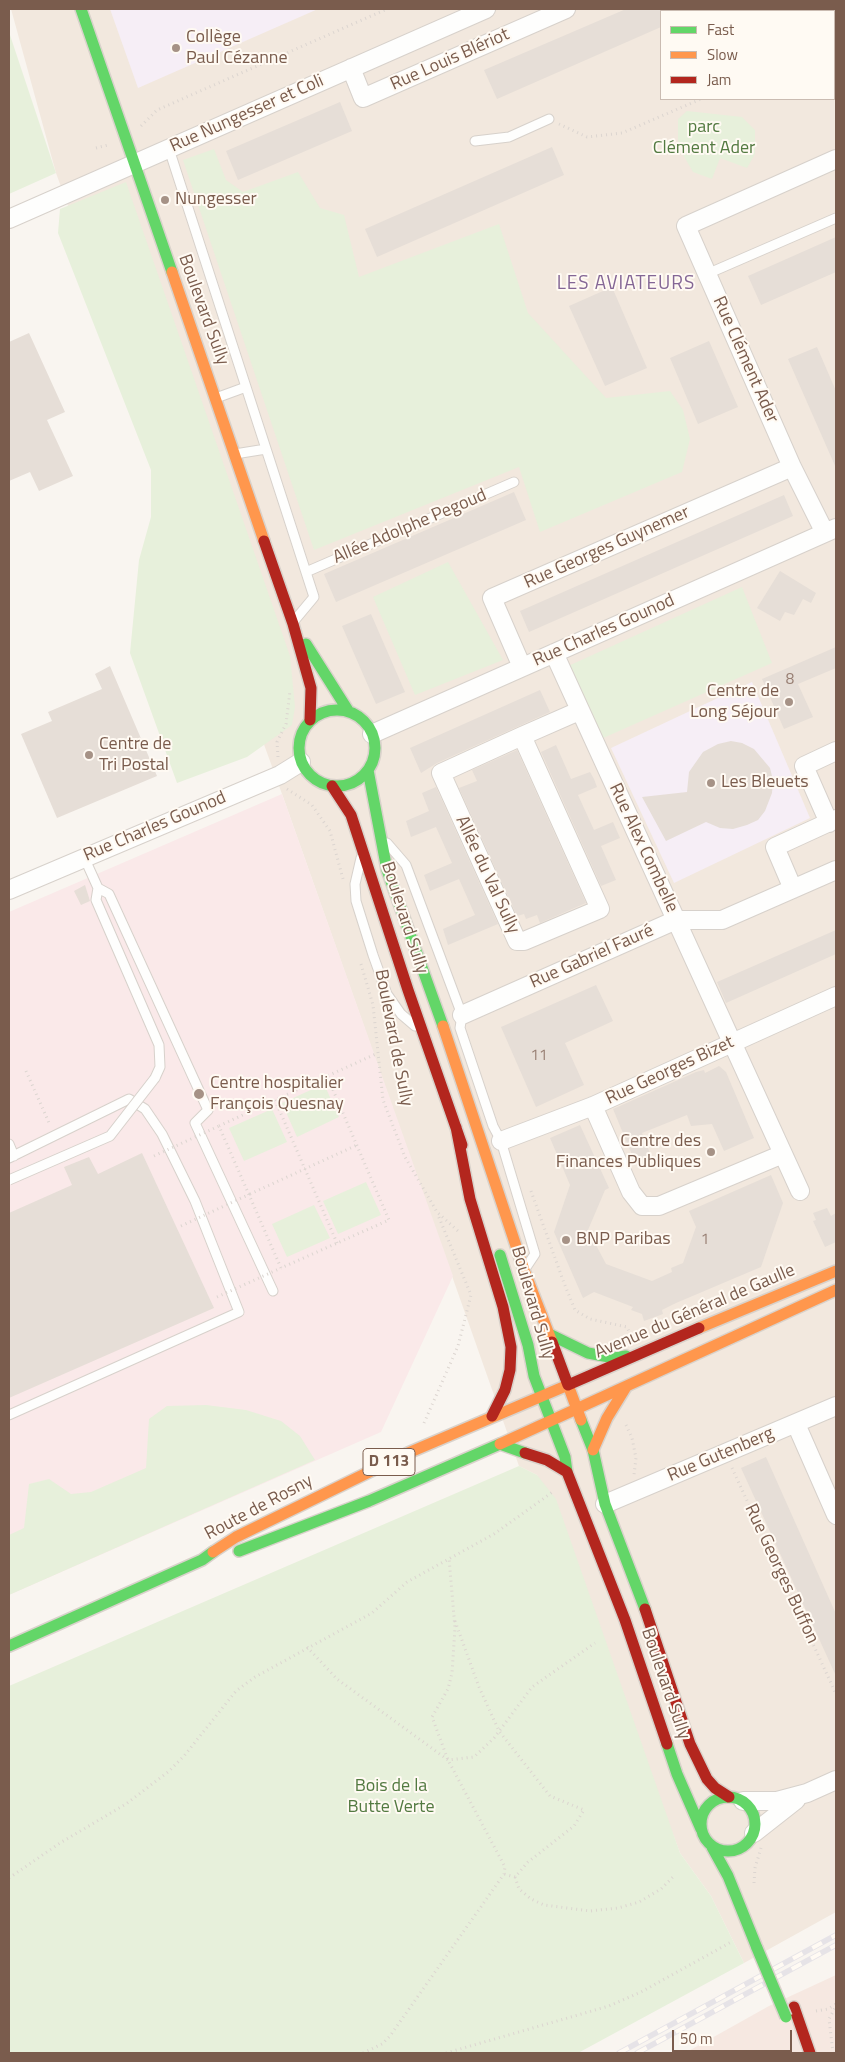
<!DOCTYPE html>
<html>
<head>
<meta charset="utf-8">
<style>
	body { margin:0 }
	#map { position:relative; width:845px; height:2062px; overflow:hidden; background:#f9f5f0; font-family:"Titillium Web",sans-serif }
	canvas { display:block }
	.frame { position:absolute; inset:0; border:10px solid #7a5c4d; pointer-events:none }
	.legend { position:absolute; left:660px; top:10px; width:175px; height:90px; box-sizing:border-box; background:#fffaf3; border:1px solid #cabbb1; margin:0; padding:6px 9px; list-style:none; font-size:15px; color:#7a5c4d }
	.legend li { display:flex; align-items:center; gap:10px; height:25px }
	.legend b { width:25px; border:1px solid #cabbb1 }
	.scale { position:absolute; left:672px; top:2030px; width:120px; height:22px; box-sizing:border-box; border:2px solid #7a5c4d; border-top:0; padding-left:6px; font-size:15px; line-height:18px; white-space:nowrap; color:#7a5c4d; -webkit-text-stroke:4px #fffaf3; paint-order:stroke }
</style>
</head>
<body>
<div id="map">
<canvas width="845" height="2062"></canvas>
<div class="frame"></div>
<ul class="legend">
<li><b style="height:6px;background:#63d668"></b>Fast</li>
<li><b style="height:6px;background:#ff974d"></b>Slow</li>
<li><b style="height:6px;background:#b3261e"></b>Jam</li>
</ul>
<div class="scale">50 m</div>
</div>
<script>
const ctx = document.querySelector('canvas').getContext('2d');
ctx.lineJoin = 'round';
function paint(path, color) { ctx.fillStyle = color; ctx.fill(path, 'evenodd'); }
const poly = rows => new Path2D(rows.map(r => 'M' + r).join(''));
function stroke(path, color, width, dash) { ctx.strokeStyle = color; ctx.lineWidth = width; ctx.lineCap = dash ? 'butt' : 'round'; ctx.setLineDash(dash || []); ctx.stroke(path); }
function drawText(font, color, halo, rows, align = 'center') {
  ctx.font = font + ' "Titillium Web",sans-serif'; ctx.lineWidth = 4; ctx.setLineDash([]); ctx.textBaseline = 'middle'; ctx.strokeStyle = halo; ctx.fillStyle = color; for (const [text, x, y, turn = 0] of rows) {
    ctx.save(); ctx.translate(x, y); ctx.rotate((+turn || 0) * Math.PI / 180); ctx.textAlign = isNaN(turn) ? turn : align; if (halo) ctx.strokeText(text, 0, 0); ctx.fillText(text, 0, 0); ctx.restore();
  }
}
const residential = poly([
	[11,9,836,9,836,1912,744,1963,711,1896,680,1853,537,1475,519,1466,282,794,56,173],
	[661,11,834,11,834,99,661,99]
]);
const commercial = poly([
	[836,1975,836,2053,685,2053,769,2006]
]);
const education = poly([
	[110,9,318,9,138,88],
	[752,682,810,818,674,883,611,748]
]);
const medical = poly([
	[282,794,453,1276,381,1432,9,1595,9,912]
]);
const green = poly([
	[9,32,56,173,9,194],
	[687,111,742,117,755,130,755,154,747,168,720,158,712,179,693,172,678,146,678,119],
	[214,149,226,180,243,192,298,172,320,208,344,215,359,277,499,224,528,313,606,398,670,391,683,410,690,439,682,472,540,532,519,467,314,550,183,160],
	[126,182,290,656,295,707,292,725,247,757,177,783,130,653,139,560,151,517,151,470,58,233,60,209],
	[448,562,503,660,415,695,373,597],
	[742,587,772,663,601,739,566,667],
	[324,1084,339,1117,297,1137,282,1103],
	[272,1109,287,1142,244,1161,229,1128],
	[366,1182,381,1215,338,1234,323,1201],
	[314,1205,330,1238,287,1257,272,1224],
	[206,1405,246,1410,281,1421,300,1436,315,1460,9,1595,9,1535,24,1528,29,1484,49,1479,71,1494,91,1492,146,1468,149,1419,167,1406],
	[519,1466,537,1475,556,1499,680,1853,711,1896,744,1963,578,2053,9,2053,9,1686]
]);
const building = poly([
	[626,9,661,9,661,27,497,99,484,70],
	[340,102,352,131,238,180,226,151],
	[552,147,564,175,377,257,365,229],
	[836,237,836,272,761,305,748,276],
	[612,287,647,368,605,386,569,306],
	[29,333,65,412,47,420,73,476,39,491,30,472,9,481,9,342],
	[709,341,738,407,698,424,670,358],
	[817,347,836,391,836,468,788,359],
	[514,492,526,520,336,602,324,574],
	[784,495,793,516,529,632,520,611],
	[780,571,816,593,811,603,803,599,794,615,785,612,780,621,757,608],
	[371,614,405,692,376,704,342,626],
	[836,647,836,668,798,684,813,717,784,729,762,679],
	[110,666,157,776,57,818,21,734,52,721,48,712,102,689,95,674],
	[540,690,550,712,437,763,421,773,410,748],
	[731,741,742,743,754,749,770,768,773,780,772,793,765,811,758,820,747,825,733,829,720,828,706,822,666,841,642,797,687,792,689,772,703,752,718,744],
	[556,745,571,779,590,772,594,779,597,787,578,795,594,830,613,822,620,838,601,846,616,880,601,886,541,752],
	[517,750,586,903,540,923,537,915,526,919,524,914,517,916,459,788,477,781,472,770],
	[436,787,498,924,448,945,443,929,475,915,459,879,430,891,424,875,452,863,436,827,411,837,406,821,429,811,422,793],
	[85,885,90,901,81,905,74,891],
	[836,930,836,954,726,1003,717,982],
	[596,985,613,1021,565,1043,584,1085,536,1107,501,1027],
	[719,1066,726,1072,754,1138,724,1151,712,1124,691,1126,687,1115,642,1133,651,1156,635,1162,613,1109,696,1072,704,1070,705,1073],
	[580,1125,609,1188,605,1190,588,1230,606,1264,652,1281,672,1272,671,1268,683,1263,696,1227,689,1211,771,1175,783,1203,761,1267,676,1303,662,1310,663,1314,644,1321,642,1314,631,1310,633,1307,594,1292,583,1298,554,1232,570,1185,550,1138],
	[142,1153,214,1308,9,1398,9,1213,72,1185,64,1167,89,1157,98,1174],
	[827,1208,831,1216,836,1213,836,1242,825,1247,813,1221,816,1220,813,1213],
	[766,1457,836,1614,836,1676,741,1468]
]);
const path = poly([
	[794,11,796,9],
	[559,124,587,137,622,133,701,99],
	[141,126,157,110,387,9],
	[96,148,108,145],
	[278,757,277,742,286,724,290,691],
	[287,789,312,805,330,831,343,879],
	[361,964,373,1005,383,1100,405,1157,437,1212,458,1231],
	[26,1071,50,1125],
	[327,1076,389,1220,281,1268,219,1126,275,1100,327,1076,345,1068,378,1053],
	[275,1100,337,1243],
	[531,1191,564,1283,575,1310,590,1319,627,1327,631,1336],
	[250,1194,357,1145],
	[424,1423,458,1346,471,1295,438,1215],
	[626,1425,632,1438,636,1458,634,1475],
	[732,1468,836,1694],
	[455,1621,479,1687,499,1731,550,1796,584,1810,574,1826,528,1862,515,1877,504,1874],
	[307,1647,337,1679,448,1760,474,1757,494,1738,532,1687,595,1643],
	[515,1877,519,1889,531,1899,544,1905,590,1911,618,1908,639,1902,661,1889,673,1877],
	[9,1878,60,1843,126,1804,168,1772,184,1756,236,1691,255,1677,372,1613,407,1582,494,1534,554,1491],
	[754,1883,755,1868,761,1848],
	[816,2011,828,2009,836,2004],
	[363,2053,382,2044,390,2036,504,1874,505,1867,448,1760,432,1717,448,1689,452,1673,455,1628,449,1558],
	[446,2053,609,2006,641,1992,733,1941],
	[833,2053,829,2019,836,2006]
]);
const lane = poly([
	[475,141,509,137,549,119],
	[169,149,314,597,294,621],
	[707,274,836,218],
	[216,398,246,387],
	[235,454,266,449],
	[306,572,514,482],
	[387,843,406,865,462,1015,460,1028,493,1126,501,1141,535,1254,527,1266],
	[84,857,98,888,109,894,208,1110,195,1123,273,1291],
	[361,858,355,884,356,901,373,955,387,994,401,1014,415,1026],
	[98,888,96,900,159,1045,160,1067,155,1078],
	[9,1144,14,1156],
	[9,1158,129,1099,145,1109,162,1134,195,1201,239,1312,9,1415]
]);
const street = poly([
	[351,68,363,98,566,9],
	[9,219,486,9],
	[825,533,792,467,686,226,836,159],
	[554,653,800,1191],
	[522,667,492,598,792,467],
	[372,734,836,528],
	[522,736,600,909,524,941,517,941,441,773,522,736,579,711],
	[829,823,804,766,836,751],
	[793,889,775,847,836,819],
	[9,890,280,775,301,762],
	[462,1015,676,920,722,920,836,870],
	[593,1106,631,1192,642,1206,659,1206,783,1154],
	[501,1141,593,1106,836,996],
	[796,1424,836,1515],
	[605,1504,836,1406],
	[743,1801,777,1801,807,1793,836,1780],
	[754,1833,796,1800]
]);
const fast = poly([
	[81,9,172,272],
	[306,644,349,712],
	'299 748a38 38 0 1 1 76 0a38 38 0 1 1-76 0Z',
	[368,770,387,870,443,1026],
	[500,1255,528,1345,534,1376,565,1457,567,1472],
	[549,1334,588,1353,614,1358,626,1356],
	[581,1420,593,1450,605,1504,645,1609],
	[239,1551,369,1501,500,1444,525,1453],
	[9,1646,202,1560,213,1552],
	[667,1744,677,1774,701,1829],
	'701 1824a27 27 0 1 1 54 0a27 27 0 1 1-54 0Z',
	[712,1847,728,1876,757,1948]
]);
const slow = poly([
	[172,272,264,541],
	[443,1026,524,1270,552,1342],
	[699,1328,836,1271],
	[500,1444,836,1290],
	[593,1450,607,1418,626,1387],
	[213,1552,236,1537,408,1453,568,1385,581,1420]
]);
const jam = poly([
	[264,541,293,624,311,688,310,720],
	[332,786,351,815,408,990,462,1145],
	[456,1127,470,1199,503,1307,511,1347,510,1370,505,1390,492,1416],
	[552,1342,568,1385,699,1328],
	[525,1453,547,1460,567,1472,625,1620,667,1744],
	[645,1609,690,1744,707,1779,715,1788,729,1797],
	[794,2007,810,2053]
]);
const rail = poly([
	[619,2053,836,1935],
	[637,2053,836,1945]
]);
const pathBridge = poly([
	[154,1156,219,1126],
	[181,1226,250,1194],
	[217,1297,281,1268]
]);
const laneBridge = poly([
	[9,1180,110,1136,155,1078]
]);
const fastBridge = poly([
	[757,1948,786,2017]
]);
const markers = [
	[176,48,5,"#a69286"],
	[165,200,5,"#a69286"],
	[789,702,5,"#a69286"],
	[89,755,5,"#a69286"],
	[711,783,5,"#a69286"],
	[199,1094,6,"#a69286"],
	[711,1152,5,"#a69286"],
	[566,1240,5,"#a69286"]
];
const numberNames = [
	["8",790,680],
	["11",539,1056],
	["1",705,1240]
];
const shields = [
	[389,1462,52]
];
const shieldNames = [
	["D 113",389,1462]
];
const poiNames = [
	["Collège",186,38],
	["Paul Cézanne",186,59],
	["Nungesser",175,200],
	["Centre de",779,692,"right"],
	["Long Séjour",779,713,"right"],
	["Centre de",99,745],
	["Tri Postal",99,766],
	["Les Bleuets",721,783],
	["Centre hospitalier",210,1084],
	["François Quesnay",210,1105],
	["Centre des",701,1142,"right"],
	["Finances Publiques",701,1163,"right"],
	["BNP Paribas",576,1240]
];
const streetNames = [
	["Rue Louis Blériot",450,60,-24],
	["Rue Nungesser et Coli",247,114,-24],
	["Boulevard Sully",203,310,70],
	["Rue Clément Ader",745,360,66],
	["Allée Adolphe Pegoud",410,527,-23],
	["Rue Georges Guynemer",607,548,-24],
	["Rue Charles Gounod",604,631,-24],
	["Rue Charles Gounod",155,827,-23],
	["Rue Alex Combelle",643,848,65],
	["Allée du Val Sully",487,875,65],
	["Boulevard Sully",404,918,72],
	["Rue Gabriel Fauré",592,957,-24],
	["Boulevard de Sully",393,1038,79],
	["Rue Georges Bizet",670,1071,-25],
	["Boulevard Sully",532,1303,74],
	["Avenue du Général de Gaulle",695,1312,-23],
	["Rue Gutenberg",721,1455,-23],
	["Route de Rosny",259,1508,-28],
	["Rue Georges Buffon",781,1574,65],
	["Boulevard Sully",665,1684,71]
];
const parkNames = [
	["parc",704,128],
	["Clément Ader",704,149],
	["Bois de la",391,1787],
	["Butte Verte",391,1808]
];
const neighbourhoodNames = [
	["LES AVIATEURS",626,284]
];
paint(residential, '#f2e8de');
paint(commercial, '#f6e8e1');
paint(education, '#f6eef6');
paint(medical, '#fae9e9');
paint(green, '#e7f0db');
paint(building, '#e6ded7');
stroke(lane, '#d7d1cb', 11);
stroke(street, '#d7d1cb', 20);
stroke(fast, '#d9d2cb', 14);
stroke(slow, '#d9d2cb', 14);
stroke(jam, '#d9d2cb', 14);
stroke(path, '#dcd5d0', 3, [1, 4]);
stroke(lane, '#fefefd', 9);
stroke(street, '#fefefd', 18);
stroke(fast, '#63d668', 11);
stroke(slow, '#ff974d', 11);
stroke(jam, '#b3261e', 11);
stroke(rail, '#e6e3e7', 5.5);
stroke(rail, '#fffaf3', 4, [11]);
stroke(laneBridge, '#d7d1cb', 11, []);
stroke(fastBridge, '#dad1cc', 14, []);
stroke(pathBridge, '#dcd5d0', 3, [1, 4]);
stroke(laneBridge, '#fefefd', 9);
stroke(fastBridge, '#63d668', 11);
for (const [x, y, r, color] of markers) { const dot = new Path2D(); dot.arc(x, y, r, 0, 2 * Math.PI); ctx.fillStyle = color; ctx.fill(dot); stroke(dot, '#fffaf3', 2); }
drawText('15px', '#977e72', null, numberNames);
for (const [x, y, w] of shields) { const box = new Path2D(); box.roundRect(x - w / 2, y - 13.5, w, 27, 4); ctx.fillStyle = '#fffaf3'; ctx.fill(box); stroke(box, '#7a5c4d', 1); }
drawText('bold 16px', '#7a5c4d', null, shieldNames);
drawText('18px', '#7a5c4d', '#fffaf3', poiNames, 'left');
drawText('18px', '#7a5c4d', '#fffaf3', streetNames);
drawText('18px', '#537a41', '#fffaf3', parkNames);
ctx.letterSpacing = '1px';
drawText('19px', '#846695', '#fffaf3', neighbourhoodNames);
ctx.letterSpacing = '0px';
</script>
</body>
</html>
